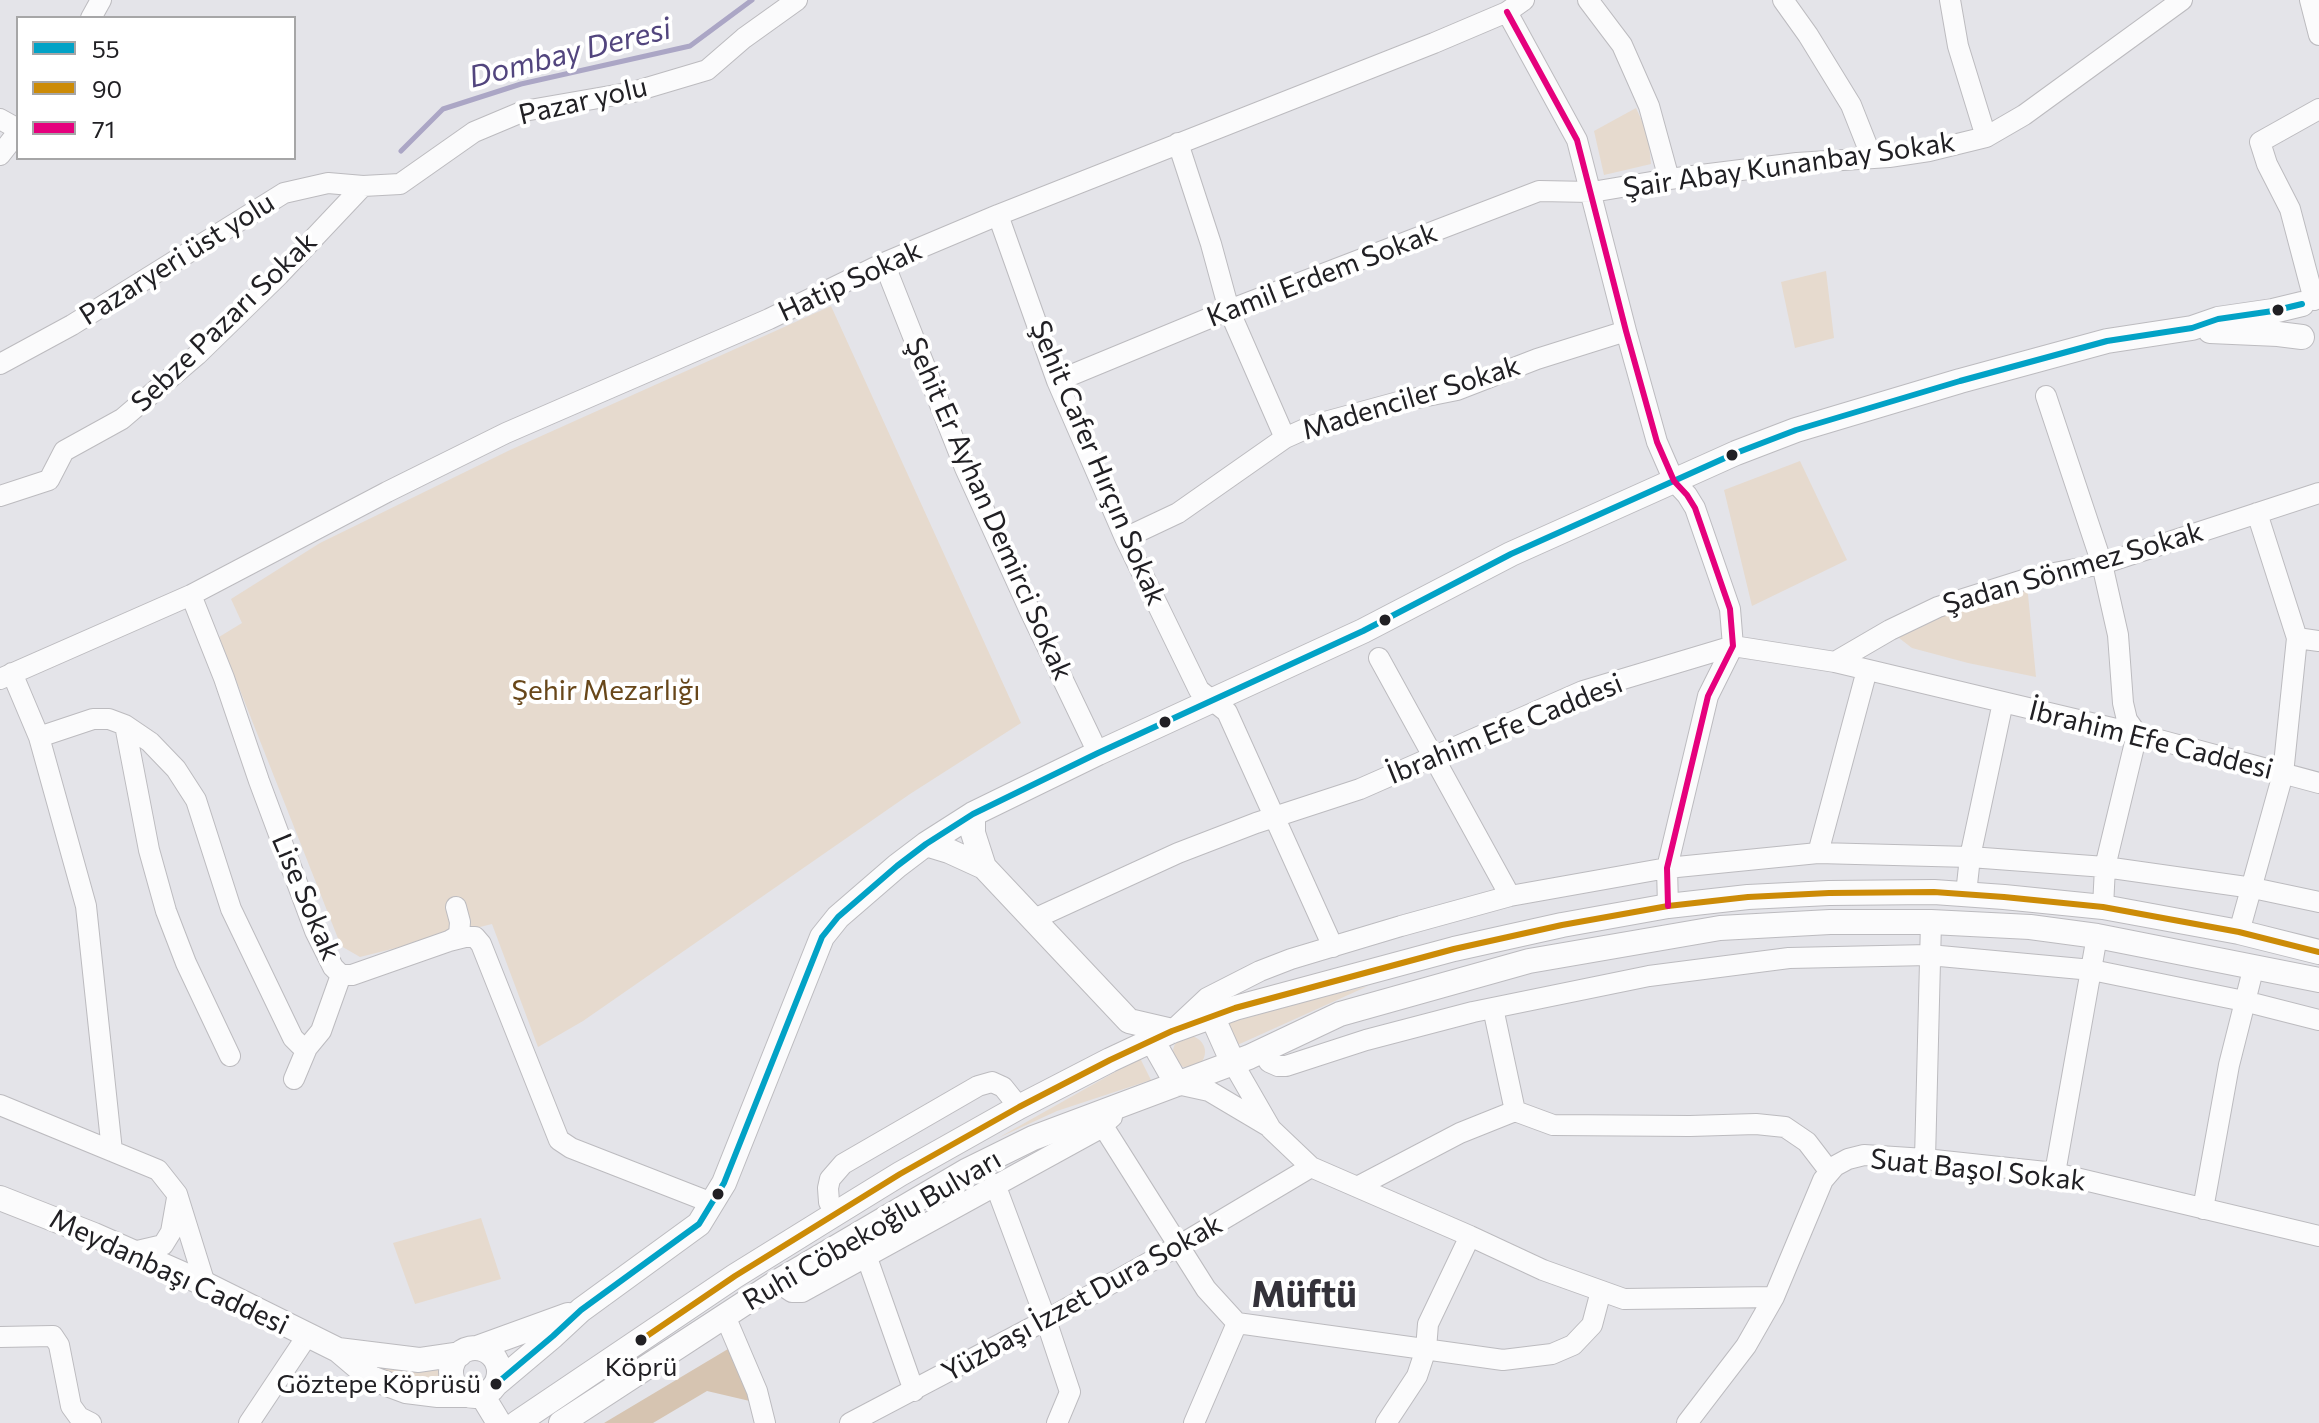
<!DOCTYPE html>
<html>
<head>
<meta charset="utf-8">
<style>
	body { margin:0 }
	#map { position:relative; width:2319px; height:1423px; overflow:hidden; background:#e4e4e9; font-family:Commissioner,sans-serif }
	canvas { display:block }
	.legend { position:absolute; left:16px; top:16px; width:280px; height:144px; box-sizing:border-box; background:#fff; border:2px solid #a6a6a7; margin:0; padding:10px 14px; list-style:none; font-size:24px; color:#212024 }
	.legend li { display:flex; align-items:center; gap:16px; height:40px }
	.legend b { width:40px; border:2px solid #a6a6a7 }
</style>
</head>
<body>
<div id="map">
<canvas width="2319" height="1423"></canvas>
<ul class="legend">
<li><b style="height:10px;background:#02a2c6"></b>55</li>
<li><b style="height:10px;background:#cc8b07"></b>90</li>
<li><b style="height:10px;background:#e5007d"></b>71</li>
</ul>
</div>
<script>
const ctx = document.querySelector('canvas').getContext('2d');
ctx.lineJoin = 'round';
function paint(path, color) { ctx.fillStyle = color; ctx.fill(path, 'evenodd'); }
const poly = rows => new Path2D(rows.map(r => 'M' + r).join(''));
function stroke(path, color, width, dash) { ctx.strokeStyle = color; ctx.lineWidth = width; ctx.lineCap = dash ? 'butt' : 'round'; ctx.setLineDash(dash || []); ctx.stroke(path); }
function drawText(font, color, halo, rows, align = 'center') {
  ctx.font = font + ' Commissioner,sans-serif'; ctx.lineWidth = 8; ctx.setLineDash([]); ctx.textBaseline = 'middle'; ctx.strokeStyle = halo; ctx.fillStyle = color; for (const [text, x, y, turn = 0] of rows) {
    ctx.save(); ctx.translate(x, y); ctx.rotate((+turn || 0) * Math.PI / 180); ctx.textAlign = isNaN(turn) ? turn : align; if (halo) ctx.strokeText(text, 0, 0); ctx.fillText(text, 0, 0); ctx.restore();
  }
}
const green = poly([
	[1636,108,1648,134,1651,164,1604,175,1594,131],
	[1826,271,1834,338,1795,348,1781,282],
	[831,306,1021,723,910,794,583,1021,538,1047,492,924,360,957,341,946,219,637,242,623,231,599,320,543,510,450],
	[1800,461,1847,560,1752,606,1724,490],
	[2027,584,2036,677,1968,663,1912,648,1899,638,1900,633,1910,627],
	[1368,986,1233,1047,1222,1025,1306,1001],
	'1173 1052a16 16 0 1 1 32 0a16 16 0 1 1-32 0Z',
	[1140,1058,1151,1080,1057,1111,998,1138],
	[481,1218,501,1279,415,1304,393,1243],
	[359,1358,444,1366,448,1387,424,1385,389,1374]
]);
const forest = poly([
	[728,1349,754,1402,707,1391,653,1423,604,1423]
]);
const stream = poly([
	[401,151,443,109,521,84,690,46,752,0]
]);
const minor = poly([
	[1588,0,1622,45,1649,106,1669,179],
	[1783,0,1808,35,1851,105,1872,158],
	[1950,0,1958,46,1986,137],
	[2310,0,2319,35],
	[1507,12,1577,140,1626,331,1657,442,1674,481,1687,495,1695,508,1730,609,1733,646,1708,696,1667,868,1668,906],
	[91,18,101,0],
	[0,119,18,129],
	[1178,143,1211,244,1229,310,1285,438],
	[0,155,18,132],
	[998,215,1057,381,1125,538,1199,690,1227,712,1333,947],
	[884,263,965,468,1030,611,1098,753],
	[2314,300,2290,209,2267,164,2260,142,2319,109],
	[0,364,72,325,284,193,328,183,363,186,400,184,474,132,524,111,633,92,707,70,744,38,797,0],
	[1057,381,1229,310,1539,191,1592,192,1669,179,1797,163,1889,157,1929,151,1986,137,2024,115,2182,0],
	[2046,396,2102,564,2118,635,2123,703,2127,720,2137,734,2105,867,2103,907],
	[0,496,49,480,64,451,122,419,197,355,279,275,363,186],
	[1125,538,1178,513,1285,438,1314,425,1402,401,1457,390,1537,359,1626,331],
	[191,595,224,678,259,781,315,931,333,967,341,975,352,975,449,941,465,937,475,937,481,944,559,1140,571,1148,712,1203],
	[2297,638,2319,641],
	[1379,658,1510,896],
	[1835,662,1890,630,1938,607,2033,577,2102,564,2319,493],
	[12,673,39,737,86,906,112,1151],
	[0,679,191,595,387,492,506,433,769,319,884,263,998,215,1434,43,1507,12,1524,0],
	[125,725,149,850,166,911,186,963,230,1056],
	[39,737,93,719,109,719,125,725,150,742,176,769,196,800,231,909,293,1038,300,1045,307,1048,321,1031,341,975],
	[1818,853,1867,670],
	[1966,894,1970,857,2003,702],
	[1034,919,1178,853,1256,823,1360,789,1583,691,1733,646,1835,662,2137,734,2319,783],
	[2239,932,2283,774,2297,638,2257,513],
	[449,941,459,935,460,922,456,907],
	[1493,1008,1515,1111],
	[1175,1028,1207,998,1260,971,1291,959,1401,926,1510,896,1667,868,1818,853,1970,857,2105,867,2253,888,2319,902],
	[1262,1050,1269,1062,1278,1066,1286,1066,1366,1040,1473,1012,1649,976,1789,958,1929,955,2092,970,2244,1001,2319,1020],
	[1233,1063,1271,1129,1311,1167,1470,1236,1543,1270,1624,1299,1774,1297],
	[294,1079,307,1048],
	[1177,1084,1209,1091,1268,1126],
	[0,1105,158,1170,177,1194,205,1284],
	[1103,1126,1206,1289,1237,1323,1503,1360,1552,1354,1573,1345,1592,1325,1601,1291],
	[1925,1159,1931,922],
	[2055,1173,2097,936],
	[995,1184,1046,1320,1070,1392,1057,1423],
	[1357,1187,1460,1133,1515,1111,1553,1125,1690,1126,1756,1124,1785,1127,1807,1142,1830,1172],
	[2203,1209,2229,1065,2254,966],
	[835,1214,829,1202,828,1188,830,1179,843,1164,978,1086,992,1082,1003,1087,1019,1107],
	[133,1252,163,1245,171,1232,177,1198],
	[866,1255,914,1391],
	[777,1282,792,1292,802,1292,1097,1130,1112,1117],
	[725,1316,757,1391,765,1423],
	[0,1337,53,1336,59,1345,71,1406,79,1417,91,1423],
	[249,1423,307,1336],
	[850,1423,1046,1320,1180,1245,1311,1167],
	[1194,1423,1237,1323],
	[1386,1423,1417,1376,1426,1349,1428,1324,1470,1236],
	[1687,1423,1746,1346,1774,1297,1823,1180,1835,1166,1848,1159,1864,1155,1925,1159,2055,1173,2319,1236]
]);
const major = poly([
	[2210,331,2278,334,2302,337],
	[973,814,973,833,984,867],
	[926,844,949,851,984,867,1129,1021,1172,1031],
	[1212,1016,1233,1063],
	[1152,1040,1177,1084],
	[0,1198,94,1235,205,1284,338,1350,371,1378,406,1391,438,1395,469,1395],
	[477,1348,568,1315],
	'451 1372a24 24 0 1 1 48 0a24 24 0 1 1-48 0Z',
	[338,1350,419,1360,460,1354],
	[496,1384,553,1336,581,1310,699,1224,724,1183,822,937,838,917,897,866,926,844,973,814,1098,753,1363,631,1511,554,1736,453,1796,430,1960,381,2107,341,2192,328,2218,319,2273,311,2302,304],
	[482,1395,499,1423],
	[517,1423,735,1276,835,1214,900,1174,1019,1107,1110,1060,1172,1031,1235,1008,1454,949,1562,925,1668,906,1748,897,1829,893,1934,892,2004,897,2103,907,2239,932,2319,952],
	[561,1423,777,1282,966,1171,1033,1138,1249,1057,1340,1014,1529,961,1720,928,1830,922,1931,922,2030,927,2097,936,2319,980]
]);
const bus1 = poly([
	[496,1384,553,1336,581,1310,699,1224,724,1183,822,937,838,917,897,866,926,844,973,814,1098,753,1363,631,1511,554,1736,453,1796,430,1960,381,2107,341,2192,328,2218,319,2273,311,2302,304]
]);
const bus2 = poly([
	[641,1340,735,1276,900,1174,1019,1107,1110,1060,1172,1031,1235,1008,1454,949,1562,925,1668,906,1748,897,1829,893,1934,892,2004,897,2103,907,2239,932,2319,952]
]);
const bus3 = poly([
	[1507,12,1577,140,1626,331,1657,442,1674,481,1687,495,1695,508,1730,609,1733,646,1708,696,1667,868,1668,906]
]);
const markers = [
	[2278,310,7,"#212024"],
	[1732,455,7,"#212024"],
	[1385,620,7,"#212024"],
	[1165,722,7,"#212024"],
	[718,1194,7,"#212024"],
	[641,1340,7,"#212024"],
	[496,1384,7,"#212024"]
];
const busNames = [
	["Köprü",641,1367],
	["Göztepe Köprüsü",481,1384,"right"]
];
const streetNames = [
	["Pazar yolu",583,101,-13],
	["Şair Abay Kunanbay Sokak",1789,165,-8],
	["Pazaryeri üst yolu",177,259,-32],
	["Kamil Erdem Sokak",1322,275,-21],
	["Hatip Sokak",850,281,-25],
	["Sebze Pazarı Sokak",224,322,-44],
	["Madenciler Sokak",1411,398,-17],
	["Şehit Cafer Hırçın Sokak",1098,463,67],
	["Şehit Er Ayhan Demirci Sokak",989,509,66],
	["Şadan Sönmez Sokak",2073,568,-16],
	["İbrahim Efe Caddesi",1505,729,-22],
	["İbrahim Efe Caddesi",2151,740,14],
	["Lise Sokak",306,897,67],
	["Suat Başol Sokak",1978,1170,6],
	["Ruhi Cöbekoğlu Bulvarı",872,1230,-30],
	["Meydanbaşı Caddesi",169,1272,25],
	["Yüzbaşı İzzet Dura Sokak",1082,1298,-29]
];
const parkNames = [
	["Şehir Mezarlığı",606,691]
];
const waterNames = [
	["Dombay Deresi",570,53,-14]
];
const districtNames = [
	["Müftü",1304,1295]
];
paint(green, '#e6dace');
paint(forest, '#d6c4b1');
stroke(stream, '#aba6c5', 5);
stroke(minor, '#bcbbbf', 22);
stroke(major, '#bcbbbf', 26);
stroke(minor, '#fbfbfc', 20);
stroke(major, '#fbfbfc', 24);
stroke(bus1, '#02a2c6', 6);
stroke(bus2, '#cc8b07', 6);
stroke(bus3, '#e5007d', 6);
for (const [x, y, r, color] of markers) { const dot = new Path2D(); dot.arc(x, y, r, 0, 2 * Math.PI); ctx.fillStyle = color; ctx.fill(dot); stroke(dot, '#fff', 3); }
drawText('26px', '#212024', '#fff', busNames);
drawText('28px', '#212024', '#fff', streetNames);
drawText('28px', '#68471a', '#fff', parkNames);
drawText('italic 30px', '#52457e', '#fff', waterNames);
drawText('bold 36px', '#34323a', '#fff', districtNames);
</script>
</body>
</html>
